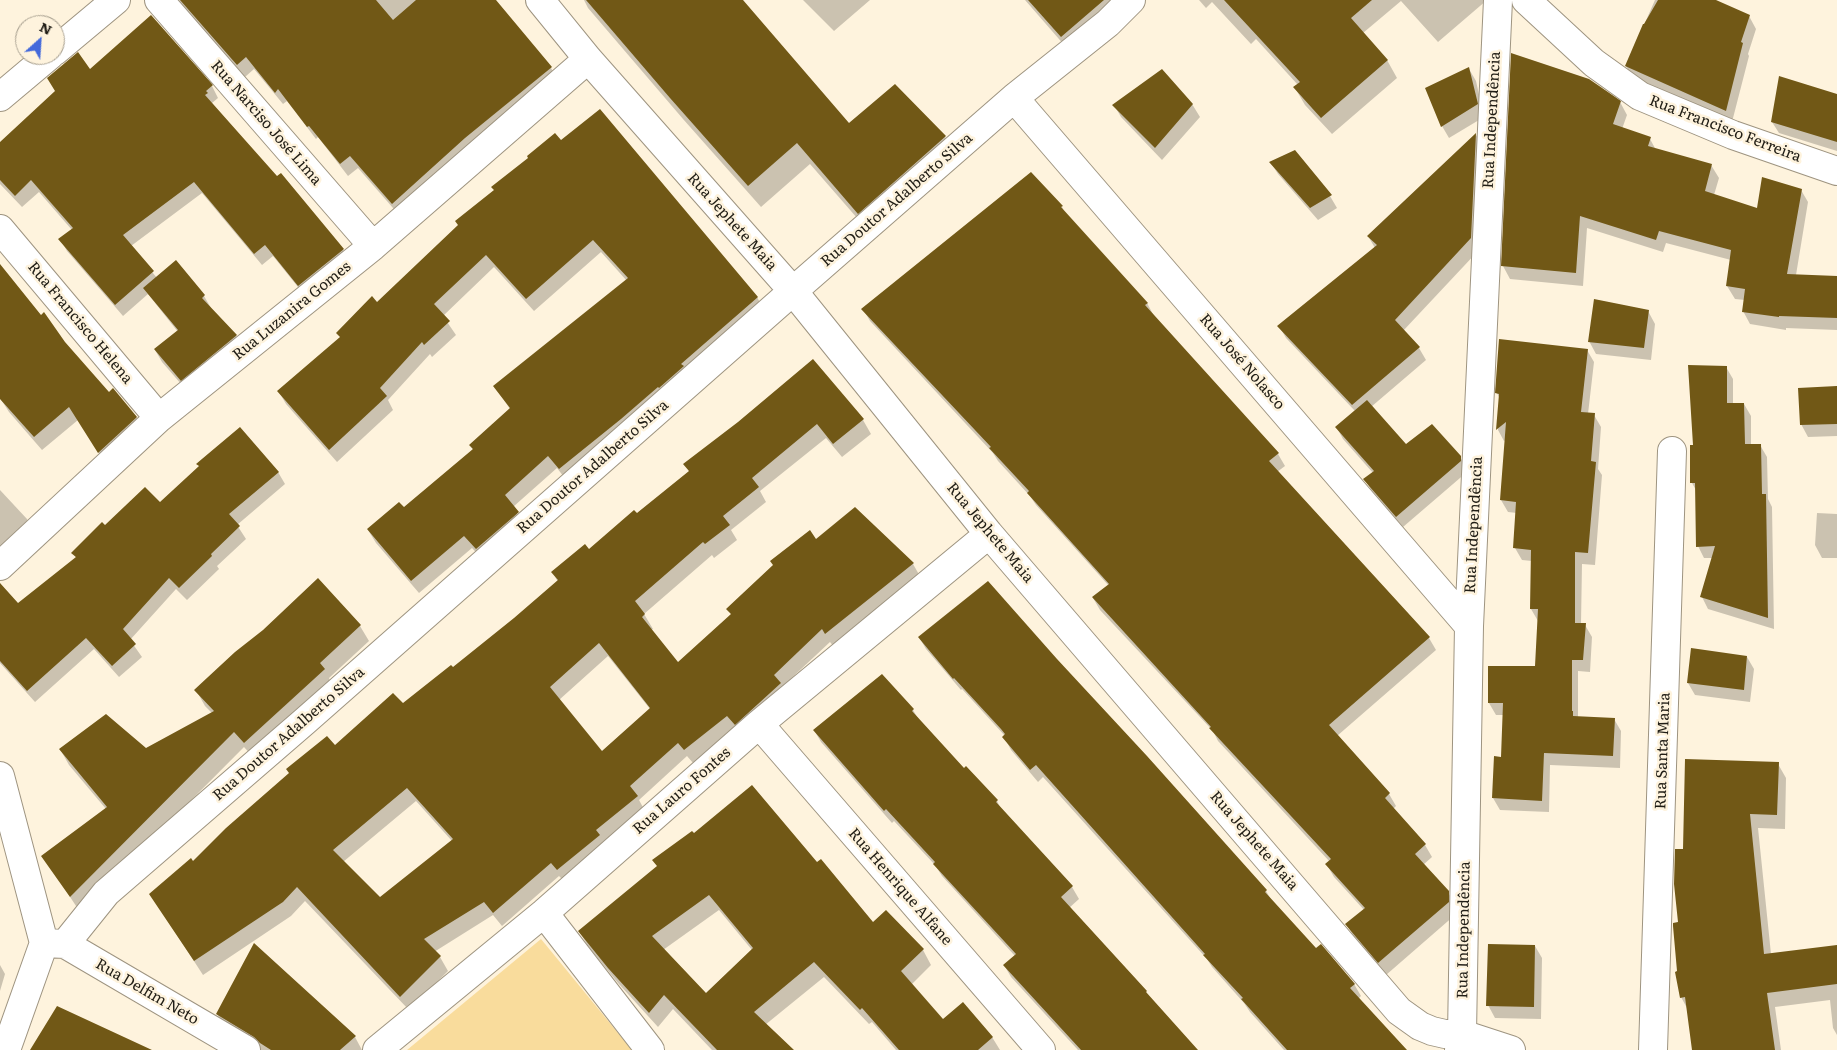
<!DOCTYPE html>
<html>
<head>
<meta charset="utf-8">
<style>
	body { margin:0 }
	#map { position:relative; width:1837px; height:1050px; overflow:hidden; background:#fef3dd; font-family:Literata,serif }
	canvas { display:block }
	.north { position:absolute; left:15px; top:15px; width:50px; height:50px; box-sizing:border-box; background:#fef3dd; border:1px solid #a59d8d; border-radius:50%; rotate:26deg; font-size:14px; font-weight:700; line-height:20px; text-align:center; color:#201d15 }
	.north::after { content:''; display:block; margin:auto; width:18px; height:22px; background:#4369db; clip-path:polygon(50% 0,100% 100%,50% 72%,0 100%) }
</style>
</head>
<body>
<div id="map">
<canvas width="1837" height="1050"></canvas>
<div class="north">N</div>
</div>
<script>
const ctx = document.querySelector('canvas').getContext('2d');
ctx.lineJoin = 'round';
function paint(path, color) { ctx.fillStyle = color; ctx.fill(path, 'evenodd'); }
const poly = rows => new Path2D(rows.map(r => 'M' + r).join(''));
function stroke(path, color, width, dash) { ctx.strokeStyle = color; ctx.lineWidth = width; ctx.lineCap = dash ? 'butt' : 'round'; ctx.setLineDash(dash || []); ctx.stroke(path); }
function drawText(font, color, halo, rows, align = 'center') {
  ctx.font = font + ' Literata,serif'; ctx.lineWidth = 5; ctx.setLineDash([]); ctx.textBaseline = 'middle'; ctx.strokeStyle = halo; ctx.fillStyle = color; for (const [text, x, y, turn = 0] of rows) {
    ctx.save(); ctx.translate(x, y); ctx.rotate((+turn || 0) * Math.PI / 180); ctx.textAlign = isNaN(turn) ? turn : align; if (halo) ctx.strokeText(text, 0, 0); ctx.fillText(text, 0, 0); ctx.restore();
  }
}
const green = poly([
	[541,939,632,1050,407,1050]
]);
const shadow = poly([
	[179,0,494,0,551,68,558,80,400,216,358,168,348,176,318,137,316,139,287,101,283,104,254,69,245,77,184,7],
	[584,0,742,0,848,124,895,86,945,137,958,159,871,234,810,164,761,207,683,119,588,8],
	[803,0,870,0,834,31],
	[1025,0,1134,0,1072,54],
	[1199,0,1487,0,1438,42,1401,1,1363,33,1387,60,1397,78,1332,134,1305,105,1295,88,1298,85,1256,39,1251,44,1212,2,1206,8],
	[1655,0,1714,0,1749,16,1756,29,1748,54,1749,56,1732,122,1633,78,1626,66],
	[1469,69,1476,81,1484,117,1449,138,1442,126],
	[90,71,212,86,218,98,212,103,277,178,281,175,343,250,350,262,306,297,273,256,262,265,202,193,131,246,157,278,176,262,204,296,211,308,210,309,236,336,243,348,188,392,162,362,155,350,178,332,148,294,123,316,67,251,60,239,72,230,39,192,22,207,0,184,0,144],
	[1837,94,1837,151,1779,133,1772,122],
	[1620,102,1627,115,1622,129,1650,139,1656,150,1711,165,1719,178,1714,195,1758,209,1801,190,1808,202,1796,275,1837,277,1837,330,1786,328,1786,330,1750,324,1743,311,1745,300,1735,299,1727,286,1731,260,1666,243,1663,252,1587,228,1583,286,1510,279,1503,266],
	[1192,104,1200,117,1162,160,1121,117,1114,105],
	[1476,135,1483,146,1478,251,1403,331,1419,348,1426,360,1371,407,1406,446,1460,457,1467,468,1467,472,1403,527,1371,490,1365,479,1373,473,1343,439,1337,428,1355,411,1286,338,1279,326,1375,248,1368,236],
	[1271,163,1330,196,1337,208,1318,220,1278,174],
	[1031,173,1062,207,1066,215,1147,303,1154,316,1278,454,1285,466,1277,472,1429,638,1436,650,1337,736,1389,794,1396,806,1393,809,1425,845,1432,857,1423,865,1448,892,1455,905,1455,915,1386,975,1354,937,1347,925,1365,911,1334,877,1327,865,1330,862,1218,741,1213,731,1100,610,1093,598,1109,586,1036,505,1030,496,998,461,993,453,870,321,863,309],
	[495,191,757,297,764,310,567,481,557,468,513,507,525,525,484,561,472,548,419,593,376,543,368,530,404,509,473,450,470,445,510,409,495,387,627,281,601,252,534,311,494,267,443,316,456,335,432,357,430,354,388,400,393,410,337,462,286,404,279,392,341,338,338,333,377,303],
	[0,279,41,316,109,394,136,417,144,431,107,466,78,420,42,450,9,412,0,398],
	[1648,311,1655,324,1651,360,1596,354,1589,341],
	[1587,350,1594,362,1588,414,1594,415,1601,427,1598,469,1602,475,1595,565,1582,564,1581,624,1585,625,1592,637,1590,672,1578,671,1578,717,1614,719,1621,731,1620,768,1550,765,1549,812,1500,810,1493,798,1502,758,1504,715,1496,715,1489,703,1537,668,1538,621,1531,609,1532,561,1522,560,1515,548,1517,513,1508,512,1501,500,1506,440,1504,441,1498,430,1500,399,1497,393],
	[1726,367,1733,379,1733,404,1744,404,1751,416,1751,446,1760,445,1767,457,1768,499,1772,507,1774,629,1708,609,1702,597,1713,558,1704,558,1698,546,1697,492,1692,483,1694,446],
	[1837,388,1837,436,1808,437,1801,424],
	[863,420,871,434,842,457,826,438,760,491,766,502,731,530,737,540,714,558,712,555,644,614,653,629,651,630,678,664,732,615,728,609,816,541,854,509,913,564,921,578,834,647,830,642,736,730,693,763,687,756,639,800,645,811,566,883,559,876,502,926,493,915,434,952,440,957,448,971,409,1010,305,901,291,916,203,975,151,895,193,863,334,746,403,705,452,669,515,619,558,582,553,573,589,550,690,473,685,464,739,423],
	[608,656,650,709,601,752,559,700],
	[416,801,452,841,380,898,343,862],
	[278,472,285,484,237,525,246,539,217,566,219,569,187,600,176,589,130,640,142,657,119,677,94,649,35,702,0,663,0,585,18,605,76,558,73,553,105,527,160,504],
	[0,490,27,519,34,532,0,563],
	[1817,513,1837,514,1837,558,1822,558,1815,545],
	[318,580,360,626,369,641,329,678,332,685,253,757,244,747,80,912,43,856,106,809,69,765,60,749,145,749,212,713,205,706,196,690,264,630],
	[919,637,1266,891,1272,901,1316,949,1354,984,1361,996,1358,999,1405,1050,1284,1050,1250,1012,1244,1003,1212,967,1207,959,1043,777,1038,782,1011,750,1004,737,1005,736,962,689,961,690,926,649],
	[1747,657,1754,669,1750,702,1695,695,1688,683],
	[913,710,919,720,964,769,966,768,997,801,1002,811,1072,887,1079,899,1069,908,1146,992,1151,1000,1196,1050,1078,1050,1011,977,1004,965,1015,956,942,876,935,865,894,821,892,823,821,742,814,730],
	[1778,764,1786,778,1785,829,1758,828,1771,954,1837,946,1837,1035,1833,1028,1830,1000,1775,1007,1781,1050,1693,1050,1688,1010,1681,997,1678,972,1679,923,1684,850],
	[654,861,817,864,873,924,923,950,931,965,912,984,943,1021,992,1037,1000,1050,896,1050,872,1022,869,1024,824,977,765,1025,790,1050,712,1050,673,1009,658,1027,618,983,588,946,579,931,658,867],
	[719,910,752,950,705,994,663,950],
	[1535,946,1542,958,1541,1019,1495,1018,1488,1005],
	[0,965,5,974,0,991],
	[217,1014,355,1037,362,1050,258,1050,228,1032]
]);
const building = poly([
	[180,0,376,0,393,20,416,0,496,0,552,67,465,138,392,204,350,156,340,164,309,126,307,127,278,89,275,93,246,57,237,65],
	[586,0,743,0,849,123,895,84,946,136,858,214,797,143,748,186,670,98],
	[1028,0,1104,0,1061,37],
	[1224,0,1372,0,1351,18,1388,60,1321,118,1293,87,1300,82],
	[1658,0,1716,0,1750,15,1741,42,1743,43,1726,111,1625,66,1643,24,1644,24],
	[151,15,213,85,206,91,208,93,205,95,277,176,281,173,344,249,298,286,265,245,254,254,194,182,123,235,154,271,115,305,58,239,73,228,31,180,15,196,0,180,0,142,55,91,47,78,78,52,90,69],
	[1511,53,1589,79,1621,101,1613,124,1651,137,1648,146,1712,164,1705,191,1757,208,1762,177,1802,189,1787,274,1837,276,1837,318,1779,316,1779,317,1742,312,1745,289,1726,286,1731,250,1659,231,1656,240,1580,216,1576,273,1501,266],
	[1469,67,1478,104,1441,127,1425,88],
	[1162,69,1193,104,1155,148,1112,105],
	[1779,76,1837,94,1837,142,1771,122],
	[600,109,758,297,681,364,684,366,659,388,658,387,621,419,559,469,548,456,505,495,519,512,476,549,464,536,411,581,367,529,399,502,404,507,473,449,469,445,510,408,493,386,628,278,593,240,526,299,486,255,434,304,450,321,424,345,422,342,380,388,387,396,329,450,277,391,340,337,336,333,372,296,377,302,458,225,455,221,494,190,491,187,528,158,527,156,555,133,561,140],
	[1476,133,1471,238,1395,320,1420,347,1352,405,1277,326,1377,245,1367,236],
	[1295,150,1332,195,1310,208,1269,162],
	[1031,172,1063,206,1061,207,1148,303,1145,305,1279,453,1269,461,1430,637,1329,725,1390,793,1385,798,1426,844,1415,854,1449,891,1449,902,1378,963,1345,924,1365,908,1325,864,1331,859,1209,728,1211,727,1092,597,1109,584,1027,493,1029,491,989,448,991,447,861,309],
	[176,260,205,295,202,298,237,335,181,381,154,349,178,330,143,288],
	[0,264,41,315,44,312,65,342,109,392,113,388,137,417,98,453,69,407,34,437,0,399],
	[1594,299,1649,310,1644,348,1588,342],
	[1499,339,1588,349,1581,412,1595,413,1591,461,1596,462,1588,553,1575,552,1575,623,1586,623,1583,660,1572,660,1572,711,1573,711,1573,716,1615,718,1613,756,1544,753,1542,801,1492,798,1494,756,1501,757,1503,703,1488,703,1488,666,1535,666,1538,609,1530,609,1531,550,1513,548,1516,502,1500,500,1506,422,1496,430,1499,394,1495,393],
	[813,359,864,419,833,444,817,424,752,478,759,487,723,516,730,525,705,544,703,542,635,601,645,614,642,617,678,662,731,614,726,609,773,565,770,561,810,530,816,539,855,507,914,563,825,634,822,629,774,675,781,683,735,725,727,716,684,750,678,743,630,786,638,796,596,830,600,835,557,870,551,863,493,913,484,902,424,939,441,956,400,997,297,887,283,902,194,961,149,894,191,858,193,861,226,828,289,773,286,769,327,736,335,745,393,693,403,703,451,665,453,667,514,618,558,580,551,572,585,544,589,549,634,510,637,513,689,471,683,464,738,422],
	[599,643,650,708,602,751,550,687],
	[407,788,453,839,380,897,333,850],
	[1688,365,1727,366,1727,403,1744,403,1745,444,1761,444,1762,494,1766,494,1768,618,1700,597,1715,546,1696,547,1695,483,1690,483,1690,445,1693,445],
	[1837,386,1837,424,1800,425,1798,388],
	[1367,400,1406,444,1432,424,1461,456,1461,461,1396,517,1363,479,1374,471,1335,427],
	[240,427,279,472,229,514,240,526,211,554,212,556,179,588,169,578,123,629,136,644,112,666,86,638,27,691,0,661,0,583,18,603,76,557,71,553,102,522,105,525,145,487,160,502,199,466,196,464],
	[318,578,361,625,320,663,325,669,244,743,234,732,70,897,41,856,107,807,59,749,106,714,146,748,214,711,194,690,235,652,263,630],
	[988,581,1057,659,1147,756,1267,890,1265,892,1316,948,1321,944,1355,984,1350,988,1407,1050,1287,1050,1241,999,1243,998,1203,955,1205,954,1036,765,1030,770,1002,737,1005,734,1001,729,954,678,953,679,918,637],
	[1691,648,1747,656,1744,690,1687,683],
	[882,674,914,709,912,711,964,768,966,766,998,800,996,802,1073,886,1061,897,1147,991,1146,992,1198,1050,1081,1050,1003,965,1016,954,933,864,935,862,886,809,884,811,813,730],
	[1685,759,1779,762,1777,815,1750,814,1764,954,1837,945,1837,984,1767,993,1775,1050,1692,1050,1685,997,1680,998,1675,972,1677,971,1673,926,1673,923,1678,922,1674,884,1675,849,1683,849],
	[752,785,817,862,821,859,873,922,886,910,924,949,901,971,943,1019,963,1002,993,1037,978,1050,899,1050,862,1008,860,1010,814,962,754,1012,794,1050,717,1050,664,995,649,1013,608,968,578,931,657,866,652,860,692,831,694,833],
	[709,895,753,948,706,993,652,936],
	[254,943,356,1036,340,1050,271,1050,260,1043,254,1037,216,1014],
	[1488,944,1535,945,1534,1007,1486,1006],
	[57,1006,152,1050,30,1050]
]);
const minor = poly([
	[159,0,373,246],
	[540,0,588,59,793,291,989,534,1399,1011,1420,1026,1432,1031,1445,1034,1462,1034,1511,1050],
	[1526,0,1594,63,1640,96,1733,135,1837,171],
	[55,51,116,0],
	[0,97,50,55],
	[1014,98,1469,626],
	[0,229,159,418],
	[0,566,159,418,373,246,588,59],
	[759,724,1041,1050],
	[0,776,44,943],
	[544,913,650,1050],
	[44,943,65,944,246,1050],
	[65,944,106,893,305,721,793,291,1014,98,1108,23,1131,0],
	[6,1050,44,943],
	[377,1050,544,913,759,724,989,534],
	[1459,1050,1462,1034,1469,626,1498,0],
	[1653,1050,1672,451]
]);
const streetNames = [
	["Rua Independência",1492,120,-87],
	["Rua Narciso José Lima",266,123,49],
	["Rua Francisco Ferreira",1725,129,21],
	["Rua Doutor Adalberto Silva",897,200,-41],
	["Rua Jephete Maia",732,222,48],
	["Rua Luzanira Gomes",292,311,-39],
	["Rua Francisco Helena",80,323,50],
	["Rua José Nolasco",1242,362,49],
	["Rua Doutor Adalberto Silva",593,467,-41],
	["Rua Independência",1474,525,-87],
	["Rua Jephete Maia",990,533,50],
	["Rua Doutor Adalberto Silva",289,734,-41],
	["Rua Santa Maria",1663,751,-88],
	["Rua Lauro Fontes",682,791,-41],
	["Rua Jephete Maia",1254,841,49],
	["Rua Henrique Alfane",900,887,49],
	["Rua Independência",1464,930,-89],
	["Rua Delfim Neto",147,992,30]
];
paint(green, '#f9dc9c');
paint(shadow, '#0003');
paint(building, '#715816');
stroke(minor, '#9e9480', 30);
stroke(minor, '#fff', 28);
drawText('15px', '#201d15', '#fef3dd', streetNames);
</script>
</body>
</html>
